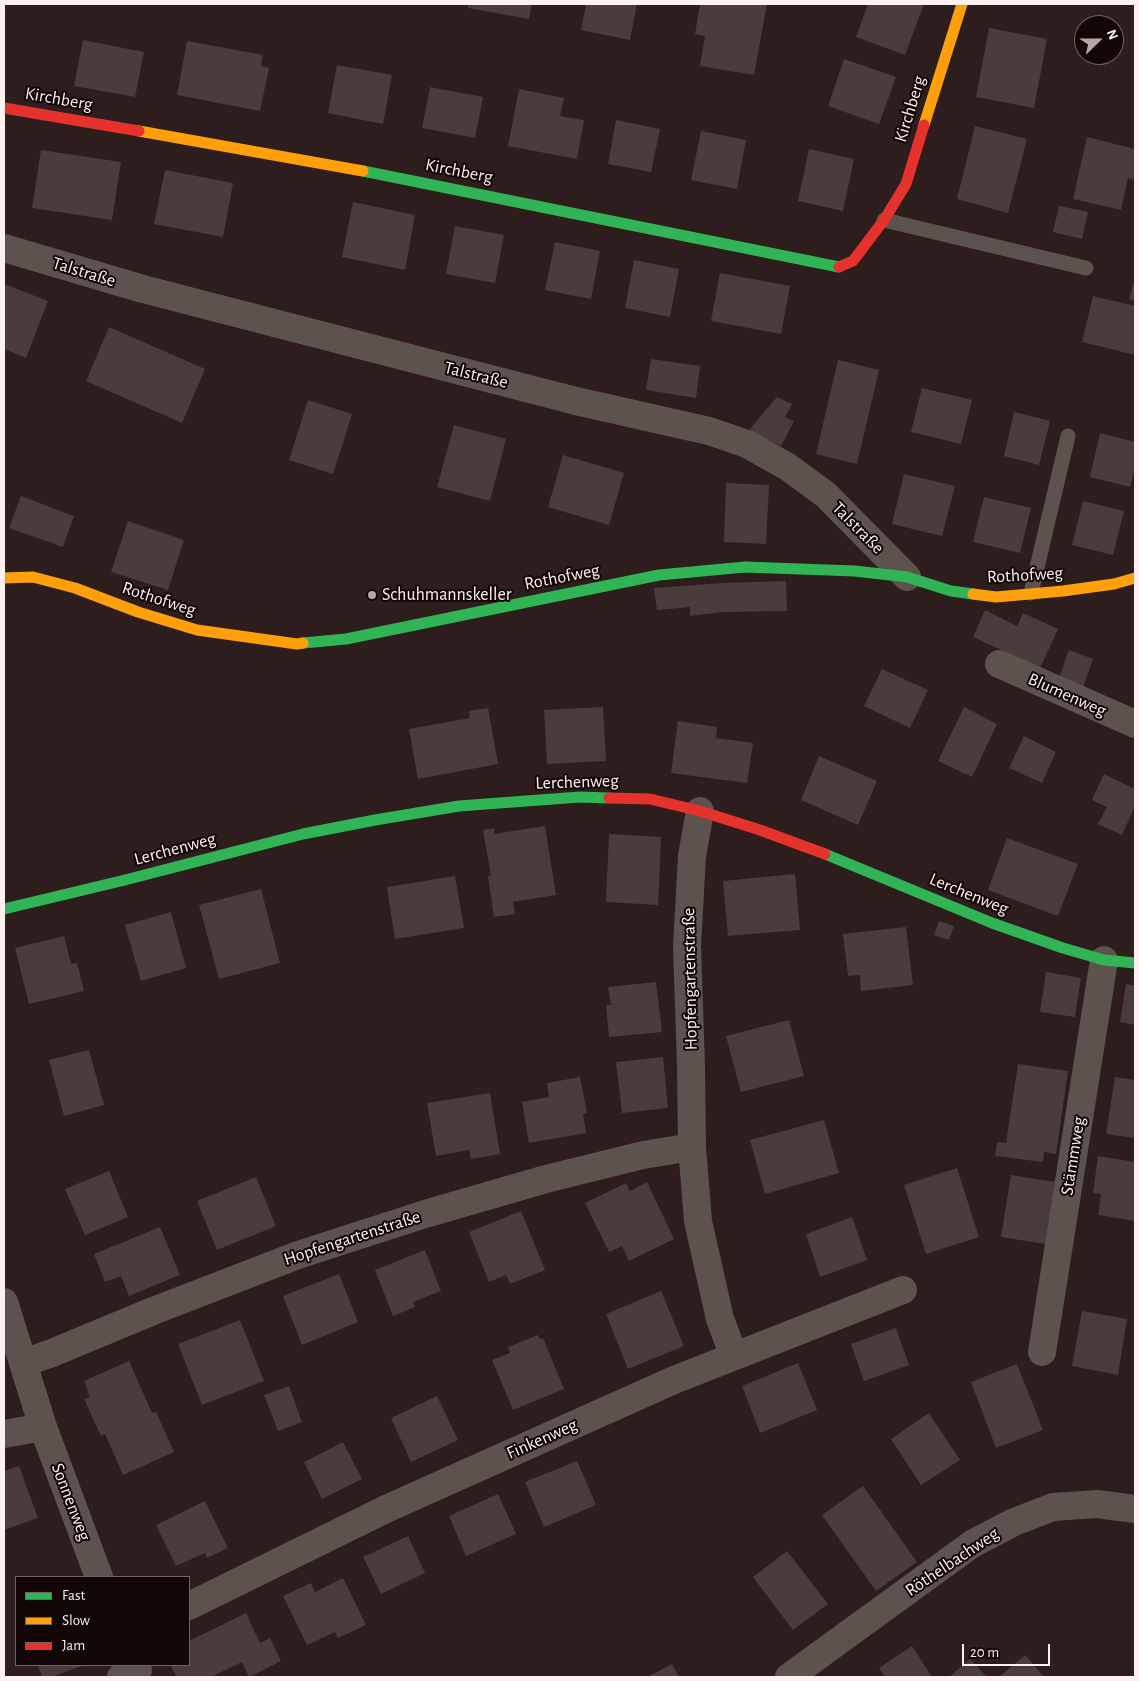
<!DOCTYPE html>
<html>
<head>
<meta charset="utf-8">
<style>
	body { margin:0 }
	#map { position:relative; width:1139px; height:1681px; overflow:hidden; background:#2d1d1c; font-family:"Alegreya Sans",sans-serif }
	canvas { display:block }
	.frame { position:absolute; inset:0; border:5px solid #fef1f0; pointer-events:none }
	.legend { position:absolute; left:15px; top:1576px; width:175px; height:90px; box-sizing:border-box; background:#130606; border:1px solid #716464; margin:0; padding:6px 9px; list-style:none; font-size:15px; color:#fef1f0 }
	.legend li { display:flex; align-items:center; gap:10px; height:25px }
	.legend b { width:25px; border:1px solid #716464 }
	.north { position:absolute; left:1074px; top:15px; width:50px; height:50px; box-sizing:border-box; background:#130606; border:1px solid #716464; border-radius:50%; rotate:68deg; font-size:14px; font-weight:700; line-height:20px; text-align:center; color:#fef1f0 }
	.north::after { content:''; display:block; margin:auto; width:18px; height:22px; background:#b5a7a6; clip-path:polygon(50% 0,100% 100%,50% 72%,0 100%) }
	.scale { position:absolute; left:962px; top:1644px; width:88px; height:22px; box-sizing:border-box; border:2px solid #fef1f0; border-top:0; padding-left:6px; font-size:15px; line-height:18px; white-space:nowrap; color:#fef1f0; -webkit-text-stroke:4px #130606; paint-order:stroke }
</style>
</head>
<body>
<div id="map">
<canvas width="1139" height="1681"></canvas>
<div class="frame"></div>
<ul class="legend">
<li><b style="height:6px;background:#30b455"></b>Fast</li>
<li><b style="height:6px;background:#ff9f0a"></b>Slow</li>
<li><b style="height:6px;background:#e5322d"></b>Jam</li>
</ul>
<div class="north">N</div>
<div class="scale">20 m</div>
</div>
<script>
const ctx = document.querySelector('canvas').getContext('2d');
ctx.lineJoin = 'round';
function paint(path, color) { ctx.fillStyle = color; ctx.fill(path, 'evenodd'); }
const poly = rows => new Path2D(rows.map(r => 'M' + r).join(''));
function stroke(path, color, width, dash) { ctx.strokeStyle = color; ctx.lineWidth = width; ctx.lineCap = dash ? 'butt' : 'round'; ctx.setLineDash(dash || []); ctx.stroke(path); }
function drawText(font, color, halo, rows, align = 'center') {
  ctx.font = font + ' "Alegreya Sans",sans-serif'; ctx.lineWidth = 4; ctx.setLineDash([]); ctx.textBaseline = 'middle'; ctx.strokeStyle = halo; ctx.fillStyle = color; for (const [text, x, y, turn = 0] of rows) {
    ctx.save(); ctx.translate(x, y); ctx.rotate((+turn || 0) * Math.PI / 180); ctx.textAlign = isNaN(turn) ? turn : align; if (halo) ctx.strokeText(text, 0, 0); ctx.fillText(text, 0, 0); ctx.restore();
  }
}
const building = poly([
	[469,4,532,4,529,19,468,8],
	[586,4,637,4,630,40,581,30],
	[700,4,767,4,754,75,700,66,705,36,695,34],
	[868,4,924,4,905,55,856,37],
	[989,28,1047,39,1034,108,976,97],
	[83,40,144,52,135,97,74,86],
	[187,41,263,55,261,66,269,68,260,111,177,95],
	[844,59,896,77,879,124,828,106],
	[337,65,392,75,383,124,328,113],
	[430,87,483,97,475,138,422,128],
	[519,89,564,98,560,116,584,120,577,159,508,146],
	[616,120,660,129,651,172,608,164],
	[975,126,1027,139,1008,213,957,199],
	[701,131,746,140,737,189,691,180],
	[1087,137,1135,149,1135,169,1133,180,1128,178,1121,210,1073,199],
	[809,149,854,159,843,211,798,201],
	[41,150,121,162,112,220,32,208],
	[165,170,233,183,223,237,154,224],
	[353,202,415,215,405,270,342,257],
	[1059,206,1088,212,1082,239,1053,232],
	[455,226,504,235,495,283,446,274],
	[555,242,600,251,591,299,545,290],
	[634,260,679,269,670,317,625,308],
	[720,273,790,286,781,334,711,321],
	[1135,278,1135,301,1129,299],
	[4,284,48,301,26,358,4,349],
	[1093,296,1135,306,1135,355,1082,342],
	[109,327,205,369,182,423,86,381],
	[651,359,700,366,696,398,646,390],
	[838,360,879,370,857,464,816,454],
	[922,388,972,400,961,444,911,432],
	[777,397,792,404,785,417,794,421,781,446,748,431],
	[308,400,352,414,333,474,289,460],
	[1014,412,1050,421,1039,465,1004,456],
	[454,425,506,439,490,501,437,487],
	[1100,433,1135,442,1135,468,1130,487,1090,477],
	[563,455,624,473,609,525,548,507],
	[904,474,955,486,942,536,892,524],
	[726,483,769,485,766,544,724,542],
	[21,496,74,516,63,547,9,528],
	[984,497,1031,508,1020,553,973,542],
	[1083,501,1124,511,1113,555,1072,545],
	[128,521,184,540,168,590,111,572],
	[786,581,787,611,724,612,690,616,690,607,657,610,654,588,723,583],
	[985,610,1017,626,1023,613,1058,629,1040,668,973,637],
	[1069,650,1093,659,1082,690,1058,681],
	[882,669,928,690,910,728,864,706],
	[603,707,606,761,547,764,544,710],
	[964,707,997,724,972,777,938,761],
	[488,708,498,764,418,779,409,729,470,718,469,711],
	[678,721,717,727,716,738,753,743,747,783,671,773],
	[1024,736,1056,752,1042,783,1009,768],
	[819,756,877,781,858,825,801,800],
	[1104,774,1135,789,1135,806,1122,835,1098,824,1107,807,1092,800],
	[545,826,556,895,513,902,515,914,494,917,488,876,491,876,483,830,494,828,494,834],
	[609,834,661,837,658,905,606,902],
	[1007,838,1078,864,1058,916,988,890],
	[795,874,800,930,728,936,723,881],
	[455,876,464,928,395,939,387,887],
	[261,889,280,963,219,979,199,905],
	[171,912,186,968,141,981,125,925],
	[939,921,954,926,949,940,934,935],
	[906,927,913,985,861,991,860,975,848,976,843,934],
	[64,936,71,964,77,963,84,991,29,1004,15,948],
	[1046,972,1081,978,1075,1017,1040,1012],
	[656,982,662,1032,609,1037,606,1005,611,1005,608,987],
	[1126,984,1135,986,1135,1025,1120,1022],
	[789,1020,804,1076,741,1092,726,1036],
	[89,1050,104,1105,64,1116,49,1060],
	[663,1057,668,1108,622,1113,616,1062],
	[1018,1064,1068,1071,1056,1154,1044,1152,1043,1162,995,1156,997,1142,1006,1143],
	[580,1077,587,1113,583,1114,586,1133,529,1143,522,1102,549,1097,547,1083],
	[1115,1077,1135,1080,1135,1138,1106,1134],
	[490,1093,500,1154,471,1159,469,1150,436,1156,427,1103],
	[824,1120,839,1173,765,1194,750,1140],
	[1098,1156,1135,1162,1135,1221,1098,1215,1101,1194,1093,1193],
	[957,1168,979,1237,926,1254,904,1185],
	[109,1171,128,1217,85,1235,65,1189],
	[1011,1175,1055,1182,1045,1244,1001,1237],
	[256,1177,276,1226,217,1250,197,1201],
	[647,1182,674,1239,629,1261,622,1246,609,1252,585,1203,626,1183,630,1191],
	[521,1211,545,1270,510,1284,506,1275,489,1282,469,1232],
	[852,1217,867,1260,820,1277,806,1234],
	[160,1227,180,1275,129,1296,121,1276,105,1282,94,1254],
	[425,1250,441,1291,413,1302,415,1307,393,1316,375,1270],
	[339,1274,358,1322,302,1345,283,1296],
	[661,1291,684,1346,628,1369,606,1314],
	[1082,1311,1127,1319,1118,1375,1072,1366],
	[240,1320,264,1381,202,1405,178,1344],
	[896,1328,909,1365,864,1381,851,1344],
	[538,1335,540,1339,543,1338,564,1389,513,1410,492,1360,510,1353,508,1347],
	[129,1361,152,1413,156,1412,174,1452,123,1475,105,1434,101,1436,84,1399,90,1397,84,1381],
	[798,1363,817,1410,760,1433,742,1386],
	[1017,1364,1043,1430,996,1448,971,1382],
	[289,1386,302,1422,278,1431,264,1395],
	[437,1396,458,1440,411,1462,391,1418],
	[929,1413,960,1460,921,1485,891,1439],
	[343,1442,362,1479,322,1499,304,1462],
	[577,1461,596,1505,544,1527,525,1482],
	[19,1466,38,1518,4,1530,4,1471],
	[863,1486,917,1562,876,1591,822,1515],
	[498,1494,516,1534,466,1556,449,1516],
	[205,1501,228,1548,207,1558,205,1553,176,1566,156,1525],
	[408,1536,425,1573,381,1594,363,1557],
	[787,1551,828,1604,793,1630,753,1577],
	[343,1578,366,1625,338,1638,335,1632,307,1645,283,1596,311,1583,315,1592],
	[246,1613,260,1643,270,1638,281,1661,249,1677,242,1662,211,1677,177,1677,170,1665,189,1665,189,1641],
	[912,1646,932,1677,885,1677,879,1668],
	[1025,1655,1044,1677,999,1677],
	[970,1659,987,1677,949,1677],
	[672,1664,679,1677,647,1677],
	[38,1665,84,1665,51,1677,42,1677]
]);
const lane = poly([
	[884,220,1086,268],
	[1031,593,1068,436]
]);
const street = poly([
	[4,248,143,289,576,401,709,431,747,444,788,467,826,495,907,577],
	[999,664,1135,724],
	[700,811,692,856,687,946,691,1066,692,1147,698,1221,720,1319,734,1356],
	[4,1302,43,1427,99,1577],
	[1042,1352,1104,960],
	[23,1363,52,1353,153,1311,298,1255,425,1214,546,1179,643,1155,692,1147],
	[4,1434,43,1427],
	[189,1606,386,1509,674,1380,903,1290],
	[121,1677,138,1670],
	[789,1677,972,1544,1014,1522,1053,1507,1097,1504,1135,1509]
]);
const fast = poly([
	[363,171,839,267],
	[303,643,346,639,659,575,745,567,855,571,907,577,951,591,973,594],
	[825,854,992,923,1063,948,1104,960,1135,963],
	[4,909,125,880,303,834,375,820,459,806,580,797,609,798]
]);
const slow = poly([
	[924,125,962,4],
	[139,131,363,171],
	[4,578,33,577,75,588,138,612,197,630,297,644,303,643],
	[973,594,996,597,1063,591,1114,584,1135,578]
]);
const jam = poly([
	[4,108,139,131],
	[839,267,853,261,884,220,906,184,924,125],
	[609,798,650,799,700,811,760,830,825,854]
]);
const markers = [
	[372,595,5,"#b5a7a6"]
];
const streetNames = [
	["Kirchberg",59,99,10],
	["Kirchberg",910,109,-73],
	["Kirchberg",459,171,11],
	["Talstraße",84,272,17],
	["Talstraße",476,375,14],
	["Talstraße",858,528,45],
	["Rothofweg",1025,575,-3],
	["Rothofweg",562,577,-11],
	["Rothofweg",159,599,18],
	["Blumenweg",1067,695,24],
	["Lerchenweg",577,782,-2],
	["Lerchenweg",175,849,-15],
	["Lerchenweg",969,894,22],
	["Hopfengartenstraße",690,979,-91],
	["Stämmweg",1073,1156,-81],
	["Hopfengartenstraße",352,1238,-18],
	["Finkenweg",542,1439,-24],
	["Sonnenweg",71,1502,69],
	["Röthelbachweg",952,1562,-34]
];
const poiNames = [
	["Schuhmannskeller",382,595]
];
paint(building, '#4a3c3d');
stroke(lane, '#5c524e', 15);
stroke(street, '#5c524e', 28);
stroke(fast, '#30b455', 11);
stroke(slow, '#ff9f0a', 11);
stroke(jam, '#e5322d', 11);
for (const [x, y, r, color] of markers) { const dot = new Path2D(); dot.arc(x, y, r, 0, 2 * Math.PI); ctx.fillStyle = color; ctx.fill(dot); stroke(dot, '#130606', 2); }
drawText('18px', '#fef1f0', '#130606', streetNames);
drawText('18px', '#fef1f0', '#130606', poiNames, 'left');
</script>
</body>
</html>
